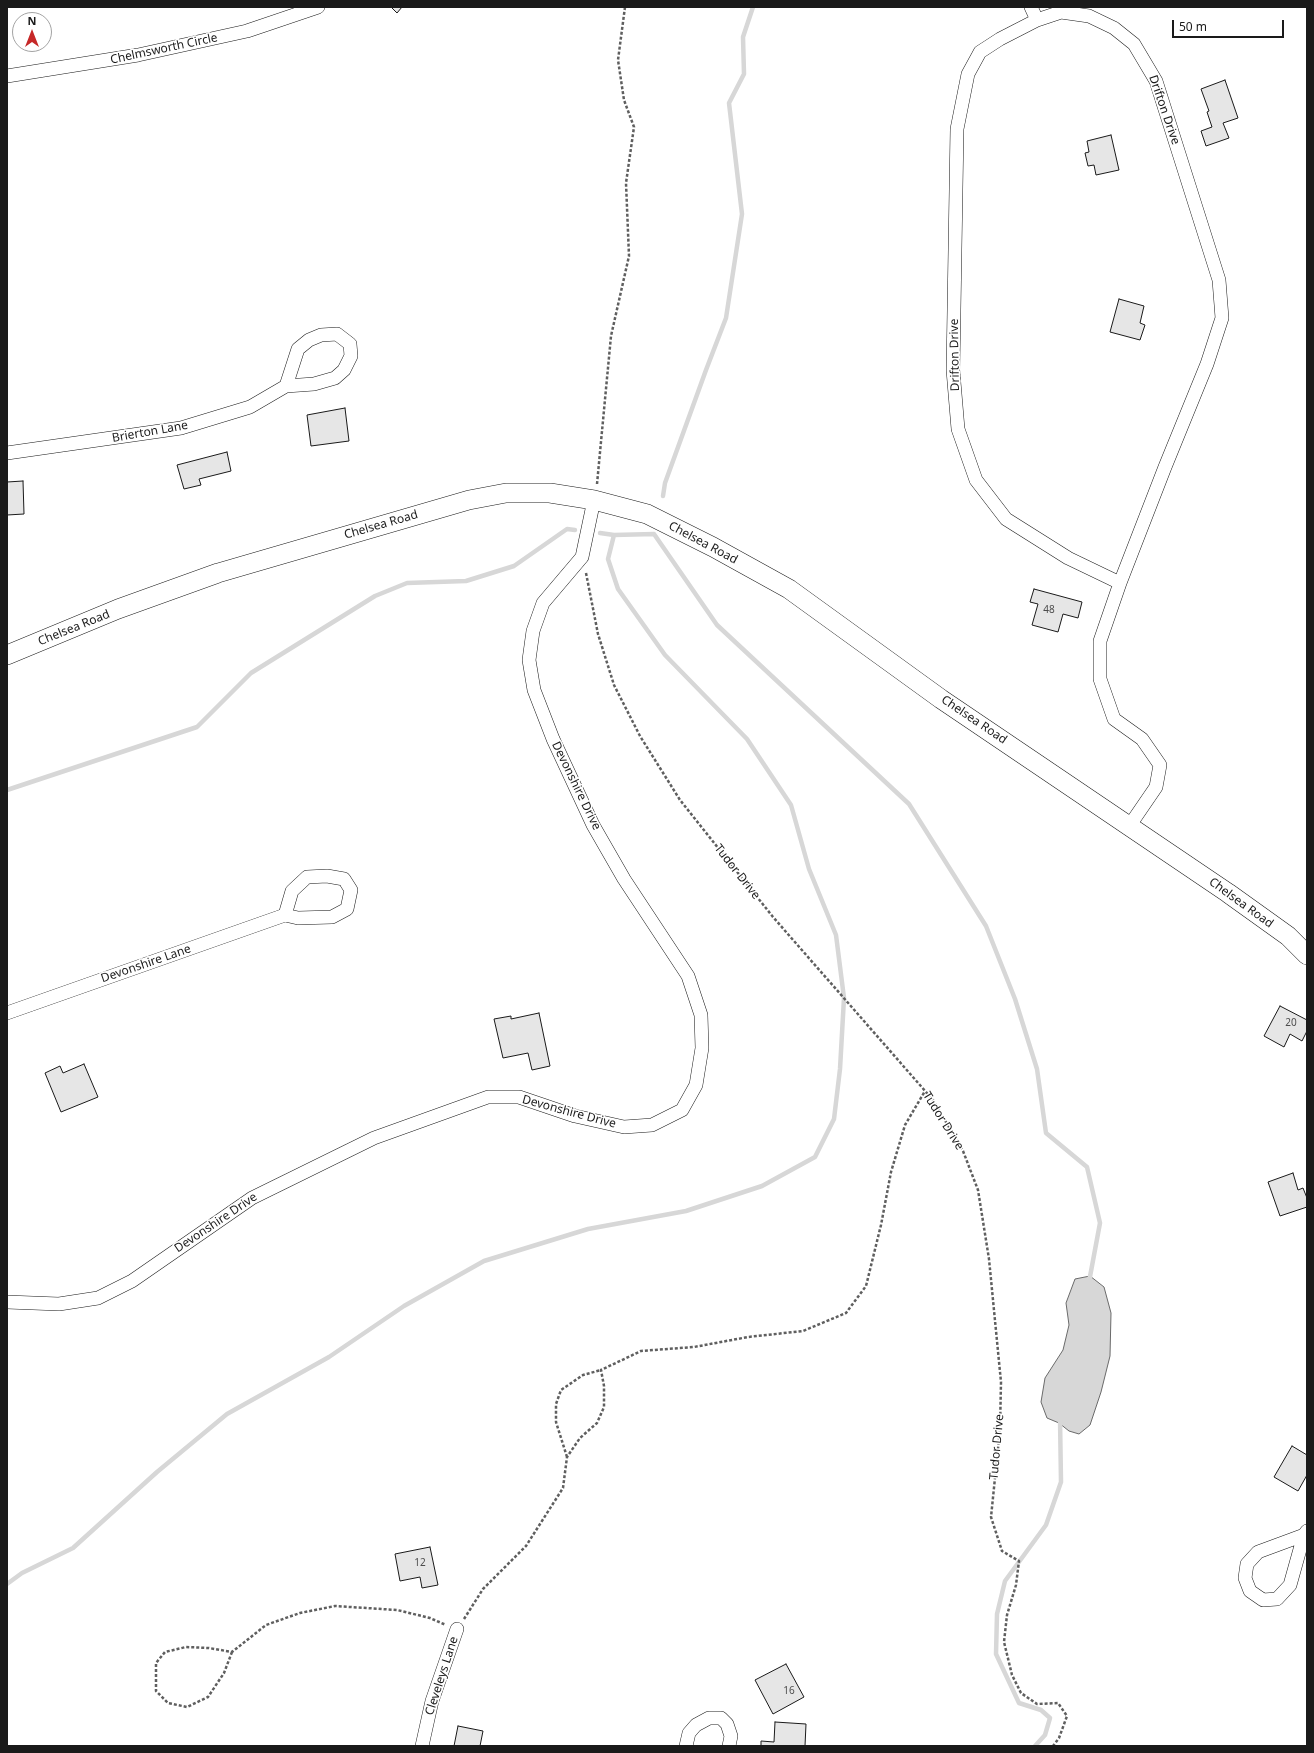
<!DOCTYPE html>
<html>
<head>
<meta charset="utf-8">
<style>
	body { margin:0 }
	#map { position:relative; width:1314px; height:1753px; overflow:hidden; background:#fff; font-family:"Noto Sans",sans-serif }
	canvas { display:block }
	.frame { position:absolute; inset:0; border:8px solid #1a1a1a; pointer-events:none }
	.north { position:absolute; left:12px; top:12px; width:40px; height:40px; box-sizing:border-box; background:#fff; border:1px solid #a3a3a3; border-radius:50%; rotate:0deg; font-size:11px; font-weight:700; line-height:16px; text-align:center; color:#1a1a1a }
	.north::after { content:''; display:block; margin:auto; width:14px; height:18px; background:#c62828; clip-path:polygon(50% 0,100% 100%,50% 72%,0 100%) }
	.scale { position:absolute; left:1172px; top:20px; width:112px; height:18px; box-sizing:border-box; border:2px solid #1a1a1a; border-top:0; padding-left:5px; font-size:12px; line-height:14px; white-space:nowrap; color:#1a1a1a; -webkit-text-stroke:3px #fff; paint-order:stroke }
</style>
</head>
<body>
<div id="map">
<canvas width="1314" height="1753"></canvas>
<div class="frame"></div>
<div class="north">N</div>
<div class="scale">50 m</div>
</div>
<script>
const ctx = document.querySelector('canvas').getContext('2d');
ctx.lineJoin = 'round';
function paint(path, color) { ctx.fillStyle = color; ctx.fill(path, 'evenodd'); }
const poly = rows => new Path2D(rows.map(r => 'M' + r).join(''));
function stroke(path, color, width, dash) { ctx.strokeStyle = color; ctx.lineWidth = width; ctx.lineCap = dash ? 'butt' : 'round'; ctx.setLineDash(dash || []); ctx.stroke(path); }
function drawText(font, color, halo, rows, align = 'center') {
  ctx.font = font + ' "Noto Sans",sans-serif'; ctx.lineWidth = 3; ctx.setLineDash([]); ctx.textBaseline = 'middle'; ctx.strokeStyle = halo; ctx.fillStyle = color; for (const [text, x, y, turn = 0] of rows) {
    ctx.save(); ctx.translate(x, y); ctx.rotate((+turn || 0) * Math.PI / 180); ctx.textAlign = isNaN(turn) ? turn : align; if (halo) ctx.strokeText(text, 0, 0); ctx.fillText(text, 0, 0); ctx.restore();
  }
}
const water = poly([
	[1090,1276,1104,1287,1111,1313,1110,1356,1101,1392,1090,1425,1079,1434,1069,1431,1059,1423,1047,1418,1041,1402,1045,1378,1063,1350,1069,1325,1066,1303,1075,1279,1090,1276]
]);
const stream = poly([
	[663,496,665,483,706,370,726,318,742,214,729,103,744,74,743,37,753,7],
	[600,533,614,535],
	[7,790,197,727,251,673,375,596,407,583,466,581,514,566,567,529,575,530],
	[7,1584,22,1573,73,1548,157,1472,227,1414,329,1357,404,1306,484,1261,588,1229,686,1211,762,1186,815,1157,834,1119,840,1069,844,998,836,935,809,869,791,805,747,739,665,655,618,589,608,559,614,535,654,534,717,625,909,804,986,926,1015,999,1037,1069,1046,1133,1087,1167,1100,1223,1089,1282],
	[1035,1746,1045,1735,1050,1718,1041,1710,1019,1703,996,1654,997,1614,1005,1581,1046,1525,1061,1482,1060,1418]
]);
const building = poly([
	[391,7,402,7,397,13,391,7],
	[1225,80,1238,118,1223,123,1229,138,1206,146,1201,131,1212,127,1207,112,1209,111,1201,89,1225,80],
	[1111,135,1119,170,1096,175,1094,165,1088,166,1085,153,1089,152,1087,141,1111,135],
	[1119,299,1144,306,1140,323,1145,325,1140,340,1110,332,1119,299],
	[345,408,349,441,311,446,307,415,345,408],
	[227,452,231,471,199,479,201,485,184,489,177,465,227,452],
	[23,481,24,514,7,515,7,482,23,481],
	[1034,589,1082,602,1078,618,1063,614,1058,632,1032,625,1038,604,1030,602,1034,589],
	[1280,1006,1307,1020,1307,1031,1302,1041,1290,1034,1284,1047,1264,1036,1280,1006],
	[539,1013,550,1066,532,1070,528,1053,503,1058,494,1019,511,1016,511,1019,539,1013],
	[84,1064,98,1097,61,1112,45,1073,60,1066,63,1073,84,1064],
	[1293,1173,1298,1190,1303,1188,1307,1198,1307,1207,1280,1216,1268,1182,1293,1173],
	[1292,1446,1307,1455,1307,1475,1298,1491,1274,1477,1292,1446],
	[430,1547,438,1585,422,1588,420,1577,400,1581,395,1554,430,1547],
	[786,1664,804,1697,773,1714,755,1680,786,1664],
	[775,1722,806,1724,805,1746,761,1746,761,1741,774,1742,775,1722],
	[458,1726,483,1731,480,1746,454,1746,458,1726]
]);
const path = poly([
	[597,484,611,336,629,256,626,183,634,127,624,100,618,60,625,7],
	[586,573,598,634,614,685,640,736,680,800,773,917,933,1100,963,1151,978,1190,989,1259,1001,1382,1000,1429,991,1517,1002,1551,1019,1561,1016,1585,1007,1615,1004,1642,1012,1675,1021,1693,1037,1704,1058,1703,1067,1716,1059,1738,1053,1746],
	[567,1457,556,1422,556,1404,561,1390,583,1375,601,1370],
	[464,1619,483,1589,526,1546,563,1488,567,1457,580,1438,597,1423,604,1407,604,1386,601,1370,641,1351,694,1347,748,1337,803,1331,846,1313,866,1286,881,1225,891,1172,905,1125,925,1091],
	[232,1652,224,1673,208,1697,187,1707,168,1703,156,1691,156,1663,165,1652,186,1647,209,1648,232,1652,266,1625,300,1613,335,1606,397,1610,430,1618,446,1625]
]);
const street = poly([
	[1031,7,1037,20],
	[7,76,138,55,247,31,318,7],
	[7,453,181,428,250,407,286,386,314,384,335,378,344,370,351,356,350,344,337,334,321,335,309,340,298,349,286,386],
	[1120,583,1068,558,1006,519,976,480,958,429,953,370,957,129,968,74,980,52,1000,39,1037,20,1061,12,1089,16,1114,28,1134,44,1156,81,1219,280,1222,318,1207,364,1165,467,1120,583,1100,641,1100,679,1114,719,1142,739,1160,765,1156,787,1130,825],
	[7,1013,285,915,298,918,332,917,347,909,351,890,344,879,327,876,307,877,292,891,285,915],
	[7,1302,59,1304,98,1298,132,1281,252,1198,374,1138,488,1097,519,1097,575,1116,624,1127,652,1125,682,1110,696,1085,702,1048,701,1015,688,976,624,879,593,825,553,739,534,690,529,660,533,631,543,603,582,557,594,500],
	[1304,1535,1258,1552,1247,1564,1245,1578,1250,1591,1263,1600,1277,1599,1290,1585,1304,1535,1307,1531],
	[422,1746,432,1701,457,1629],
	[686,1746,689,1733,696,1725,709,1718,721,1718,727,1724,731,1736,729,1746]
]);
const secondary = poly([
	[7,655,118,609,218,573,469,500,506,493,550,493,594,500,647,514,713,547,789,589,941,699,1228,893,1288,936,1307,955]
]);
const numberNames = [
	["48",1049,610],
	["20",1291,1023],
	["12",420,1563],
	["16",789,1691]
];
const streetNames = [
	["Chelmsworth Circle",164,49,-12],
	["Drifton Drive",1164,110,71],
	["Drifton Drive",955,355,-91],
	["Brierton Lane",150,432,-10],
	["Chelsea Road",381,525,-16],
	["Chelsea Road",703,543,28],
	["Chelsea Road",74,628,-22],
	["Chelsea Road",974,720,34],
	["Devonshire Drive",576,786,64],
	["Tudor Drive",737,872,52],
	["Chelsea Road",1241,903,36],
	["Devonshire Lane",146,964,-19],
	["Devonshire Drive",569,1112,15],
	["Tudor Drive",943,1121,58],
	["Devonshire Drive",216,1223,-34],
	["Tudor Drive",997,1447,-85],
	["Cleveleys Lane",442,1676,-72]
];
paint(water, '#d7d7d7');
stroke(water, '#6a6a6a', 1);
stroke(stream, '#d7d7d7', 4.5);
paint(building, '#e6e6e6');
stroke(building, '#1a1a1a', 1);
stroke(street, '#1a1a1a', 14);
stroke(secondary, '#1a1a1a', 20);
stroke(path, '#5f5f5f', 2.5, [3, 2]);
stroke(street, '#fff', 13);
stroke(secondary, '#fff', 19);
drawText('10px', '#4d4d4d', null, numberNames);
drawText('12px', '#1a1a1a', '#fff', streetNames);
</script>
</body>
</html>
